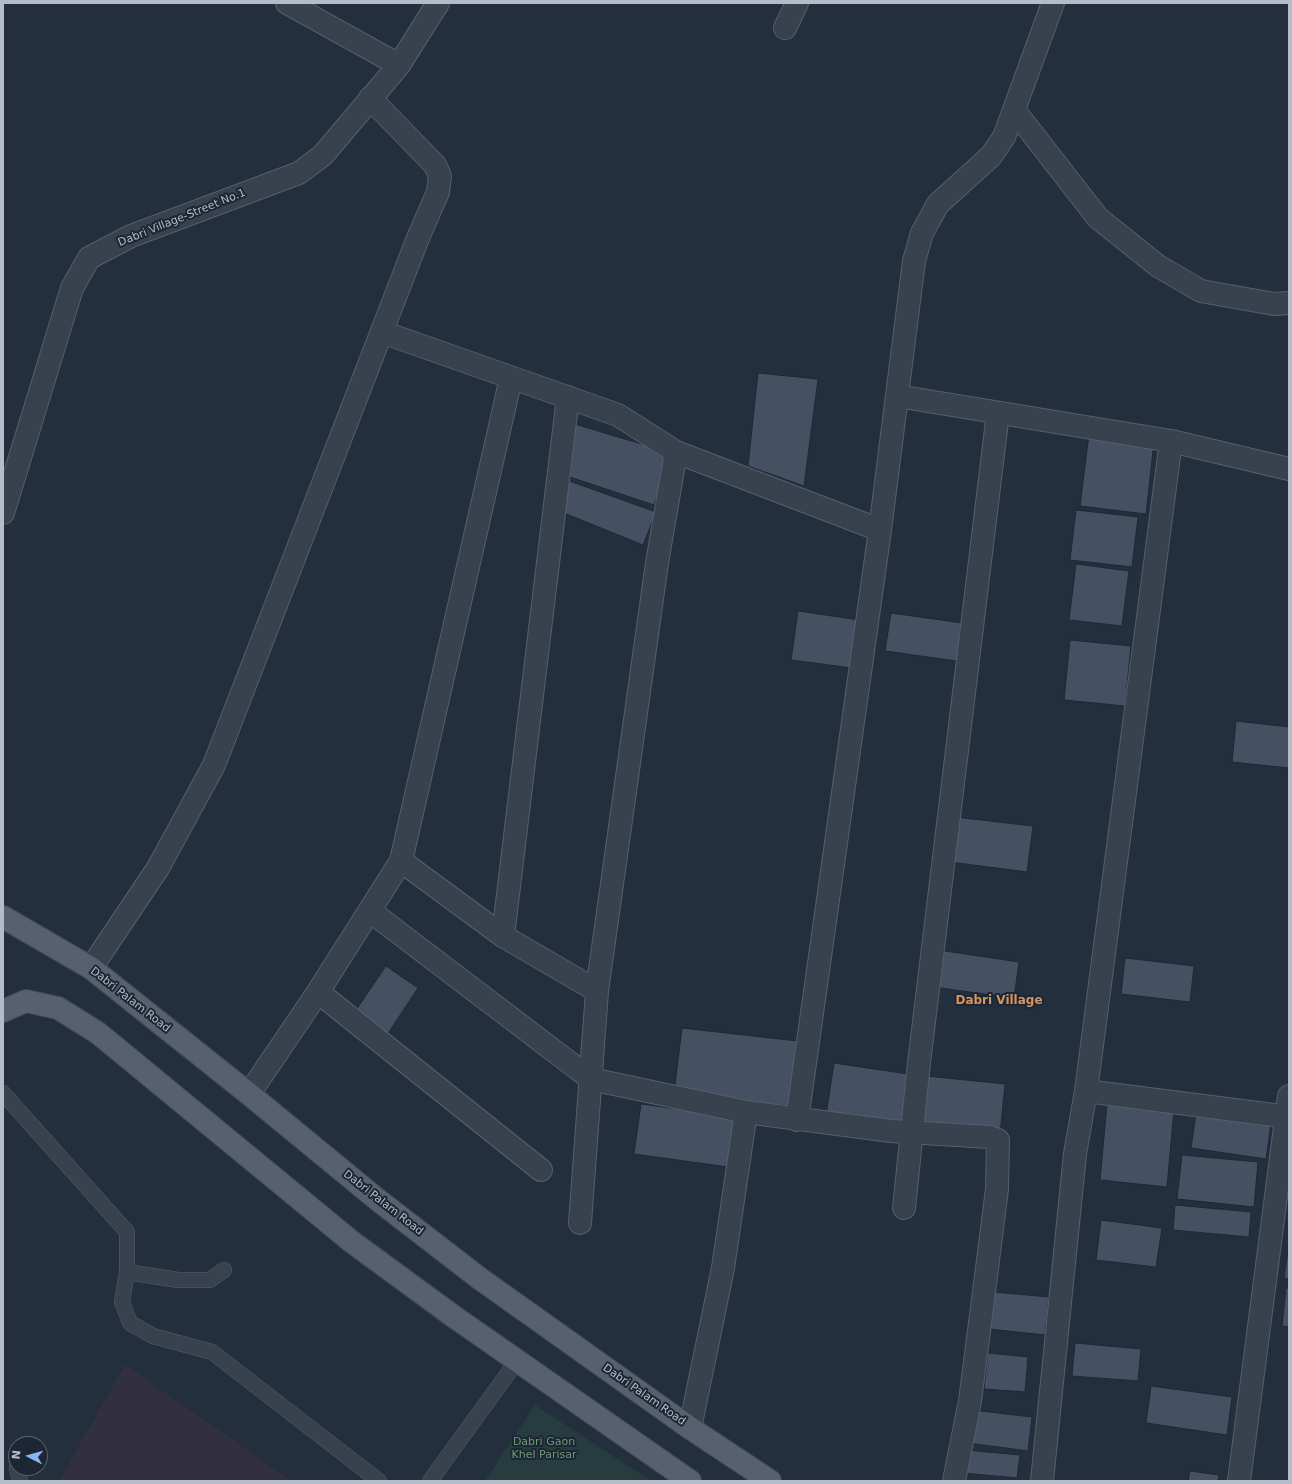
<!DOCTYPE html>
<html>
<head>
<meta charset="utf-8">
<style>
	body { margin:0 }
	#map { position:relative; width:1292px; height:1484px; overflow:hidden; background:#242f3e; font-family:"DejaVu Sans",sans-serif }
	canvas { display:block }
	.frame { position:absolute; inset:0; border:4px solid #b4bcc9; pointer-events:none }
	.north { position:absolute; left:8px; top:1436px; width:40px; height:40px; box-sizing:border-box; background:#1d2633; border:1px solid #59626f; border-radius:50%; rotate:276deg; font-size:11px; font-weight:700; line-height:16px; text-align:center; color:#b4bcc9 }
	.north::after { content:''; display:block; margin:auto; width:14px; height:18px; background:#8ab4f8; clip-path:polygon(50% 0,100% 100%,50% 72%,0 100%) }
</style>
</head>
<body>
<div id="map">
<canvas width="1292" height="1484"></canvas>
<div class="frame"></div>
<div class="north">N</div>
</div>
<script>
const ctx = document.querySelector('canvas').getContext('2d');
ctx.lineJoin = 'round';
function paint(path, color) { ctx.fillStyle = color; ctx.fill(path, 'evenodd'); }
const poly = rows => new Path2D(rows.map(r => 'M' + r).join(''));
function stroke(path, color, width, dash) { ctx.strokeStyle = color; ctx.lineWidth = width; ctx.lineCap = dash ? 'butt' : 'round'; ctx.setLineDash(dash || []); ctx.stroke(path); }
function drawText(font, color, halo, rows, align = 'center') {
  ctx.font = font + ' "DejaVu Sans",sans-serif'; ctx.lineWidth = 4; ctx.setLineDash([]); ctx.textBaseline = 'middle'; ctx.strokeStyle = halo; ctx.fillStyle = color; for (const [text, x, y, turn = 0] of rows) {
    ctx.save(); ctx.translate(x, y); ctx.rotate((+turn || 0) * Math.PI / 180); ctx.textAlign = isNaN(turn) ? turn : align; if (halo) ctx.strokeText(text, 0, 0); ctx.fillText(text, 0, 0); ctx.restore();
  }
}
const medical = poly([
	[125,1365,292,1481,59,1481]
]);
const green = poly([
	[535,1405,651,1481,485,1481]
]);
const building = poly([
	[758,373,818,379,804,486,748,466,758,373],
	[571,423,672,453,654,505,564,475,571,423],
	[1089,434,1154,442,1146,514,1080,506,1089,434],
	[561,478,656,512,643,545,559,511,561,478],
	[1076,510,1138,517,1132,567,1070,560,1076,510],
	[1076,564,1129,571,1122,626,1069,620,1076,564],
	[798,611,859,620,852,668,791,660,798,611],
	[891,613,962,623,957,661,885,651,891,613],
	[1070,640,1131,646,1125,706,1064,700,1070,640],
	[1236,721,1289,727,1289,768,1232,762,1236,721],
	[955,817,1033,826,1027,872,950,862,955,817],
	[938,950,1019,962,1014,998,933,987,938,950],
	[1125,958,1194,966,1190,1002,1121,994,1125,958],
	[386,966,418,988,385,1038,352,1016,386,966],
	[682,1028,806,1042,799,1107,674,1093,682,1028],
	[834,1063,908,1074,901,1126,826,1116,834,1063],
	[926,1076,1005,1084,1000,1135,921,1127,926,1076],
	[641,1104,736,1117,728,1167,634,1154,641,1104],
	[1107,1104,1174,1110,1167,1187,1100,1180,1107,1104],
	[1196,1113,1271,1123,1266,1159,1191,1148,1196,1113],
	[1182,1155,1258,1162,1254,1207,1177,1199,1182,1155],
	[1175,1205,1251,1212,1249,1237,1173,1230,1175,1205],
	[1101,1220,1162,1228,1156,1267,1096,1260,1101,1220],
	[1289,1244,1289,1279,1284,1278,1289,1244],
	[1286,1288,1289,1288,1289,1327,1282,1326,1286,1288],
	[993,1292,1049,1297,1045,1335,989,1329,993,1292],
	[1075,1343,1141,1349,1138,1381,1072,1376,1075,1343],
	[988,1353,1028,1357,1025,1392,984,1389,988,1353],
	[1151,1386,1232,1397,1227,1435,1146,1423,1151,1386],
	[972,1410,1032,1417,1028,1451,968,1443,972,1410],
	[966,1450,1020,1455,1017,1478,963,1473,966,1450],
	[1190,1471,1219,1475,1218,1481,1188,1481,1190,1471]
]);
const service = poly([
	[3,1093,127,1232,127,1272,122,1302,130,1323,153,1336,212,1352,379,1481],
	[127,1272,178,1280,210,1280,224,1270],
	[17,1468,20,1481],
	[430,1481,517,1361]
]);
const minor = poly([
	[287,3,399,65],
	[785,28,797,3],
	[1014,110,1098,218,1158,266,1201,291,1274,304,1289,303],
	[382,332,618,415,676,452,880,530],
	[897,396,1171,441,1289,469],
	[3,513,72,288,89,258,131,236,299,173,323,155,399,65,438,3],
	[401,861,503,936,597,991],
	[370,911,591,1079,746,1112,891,1131,989,1137,998,1140,997,1189,985,1284,970,1401,954,1481],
	[503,936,568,397],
	[91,968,158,868,214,765,418,238,438,192,440,176,435,165,370,98],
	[318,992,541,1170],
	[1086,1091,1289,1117],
	[249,1094,318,992,401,861,511,378],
	[797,1120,880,530,914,261,922,233,938,204,991,156,1004,137,1053,3],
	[904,1208,919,1063,998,413],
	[580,1223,597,991,657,563,676,452],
	[690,1428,723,1268,746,1112],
	[1042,1481,1075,1154,1086,1091,1171,441],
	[1239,1481,1289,1096]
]);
const primary = poly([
	[3,917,91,968,249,1094,378,1200,479,1278,690,1428,770,1481],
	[3,1011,26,1001,58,1008,98,1033,352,1242,453,1316,690,1481]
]);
const streetNames = [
	["Dabri Village-Street No.1",182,218,-22],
	["Dabri Palam Road",130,1000,38],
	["Dabri Palam Road",383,1203,38],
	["Dabri Palam Road",644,1395,35]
];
const parkNames = [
	["Dabri Gaon",544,1442],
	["Khel Parisar",544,1455]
];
const neighbourhoodNames = [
	["Dabri Village",999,1001]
];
paint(medical, '#32303f');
paint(green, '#263c3f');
paint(building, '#455162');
stroke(building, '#1f2835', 1);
stroke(service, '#565f6c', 16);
stroke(minor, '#565f6c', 24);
stroke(primary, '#414a57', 24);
stroke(service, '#38414e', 15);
stroke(minor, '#38414e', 22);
stroke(primary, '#56606e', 22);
drawText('11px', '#b4bcc9', '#1d2633', streetNames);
drawText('11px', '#6b9a76', '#1d2633', parkNames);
drawText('bold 12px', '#d59563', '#1d2633', neighbourhoodNames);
</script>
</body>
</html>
